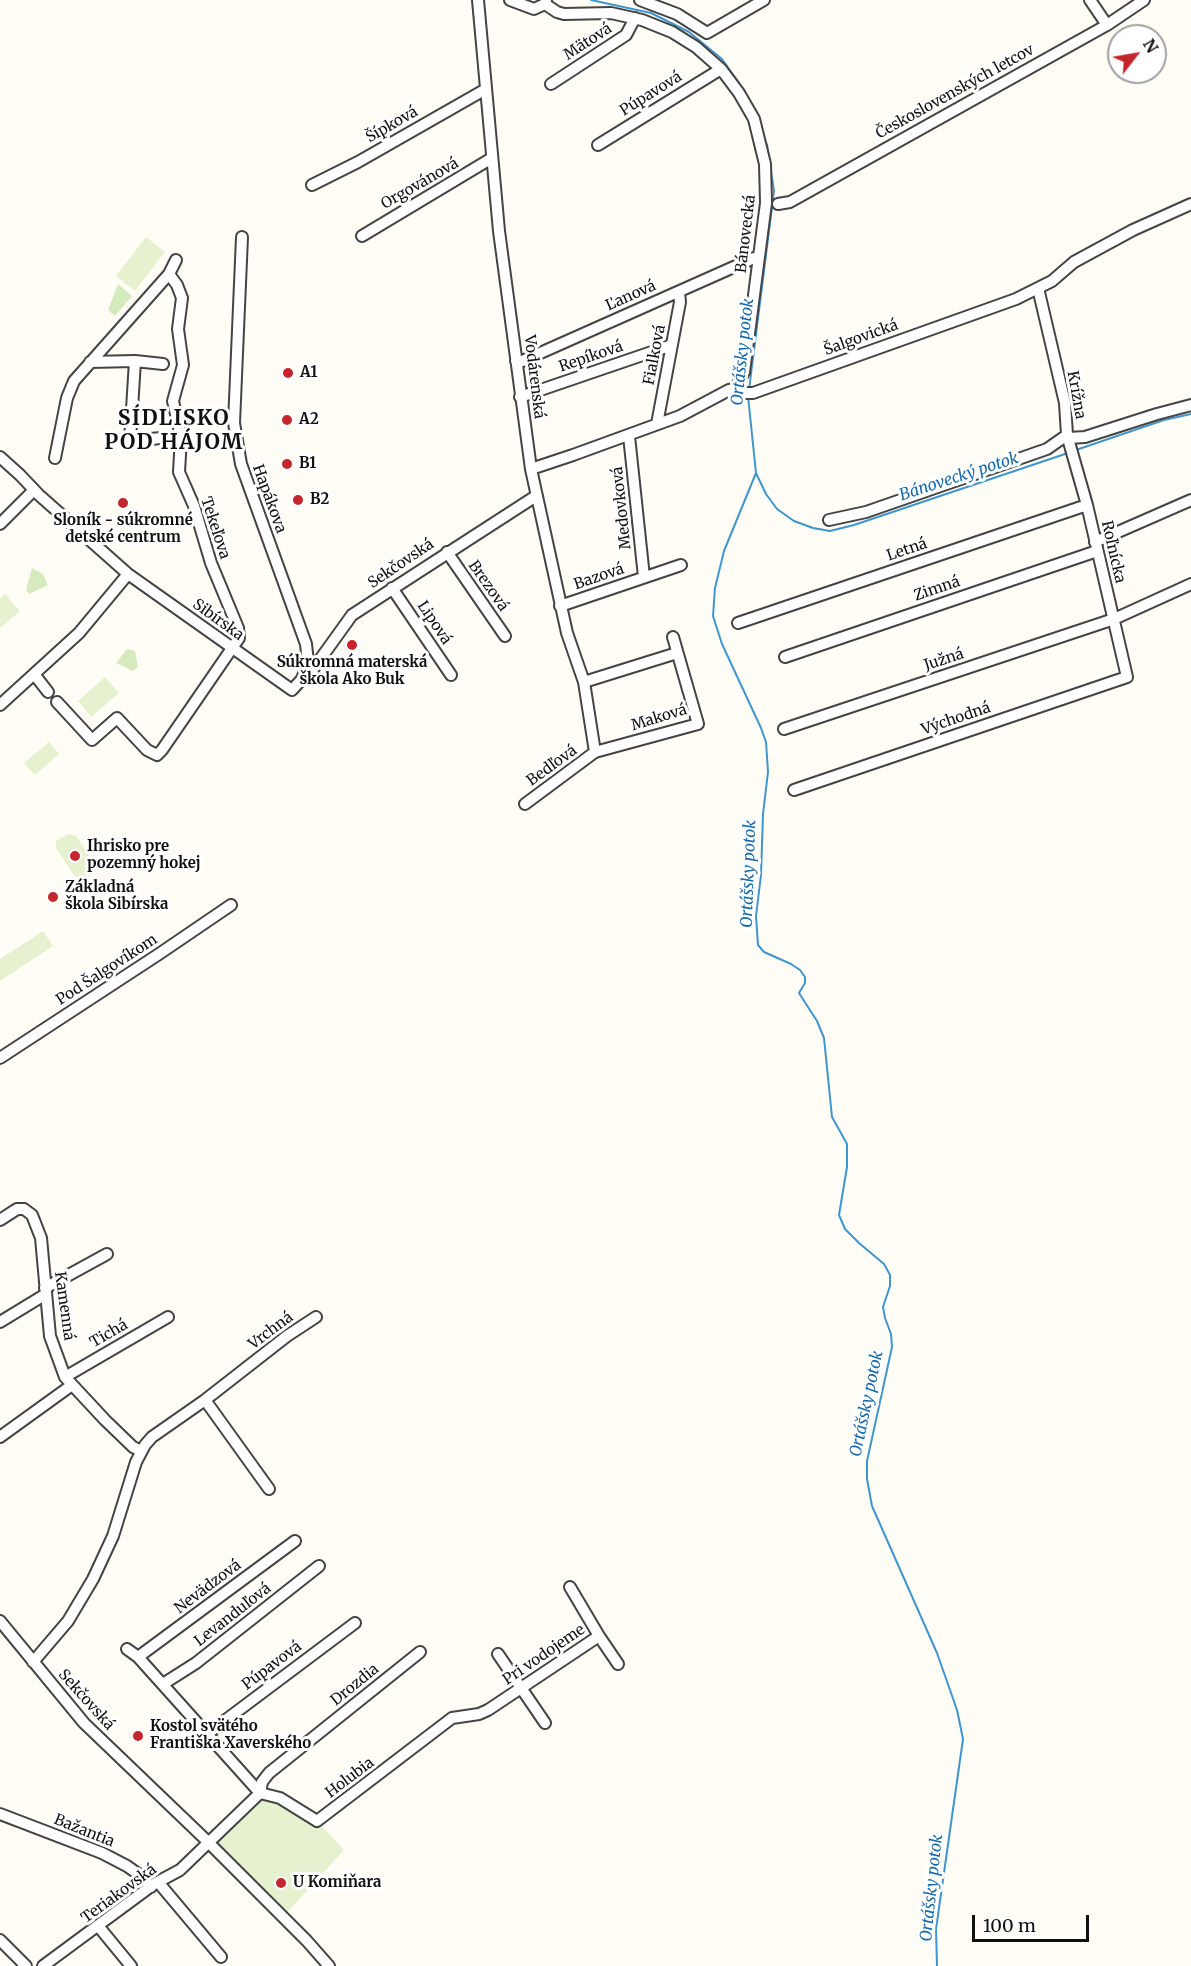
<!DOCTYPE html>
<html>
<head>
<meta charset="utf-8">
<style>
	body { margin:0 }
	#map { position:relative; width:1191px; height:1966px; overflow:hidden; background:#fffdf5; font-family:Merriweather,serif }
	canvas { display:block }
	.north { position:absolute; left:1107px; top:24px; width:60px; height:60px; box-sizing:border-box; background:#fff; border:2px solid #a0a0a0; border-radius:50%; rotate:59deg; font-size:16px; font-weight:700; line-height:24px; text-align:center; color:#111 }
	.north::after { content:''; display:block; margin:auto; width:21px; height:27px; background:#c4262e; clip-path:polygon(50% 0,100% 100%,50% 72%,0 100%) }
	.scale { position:absolute; left:972px; top:1915px; width:117px; height:27px; box-sizing:border-box; border:3px solid #111; border-top:0; padding-left:8px; font-size:18px; line-height:21px; white-space:nowrap; color:#111; -webkit-text-stroke:4px #fff; paint-order:stroke }
</style>
</head>
<body>
<div id="map">
<canvas width="1191" height="1966"></canvas>
<div class="north">N</div>
<div class="scale">100 m</div>
</div>
<script>
const ctx = document.querySelector('canvas').getContext('2d');
ctx.lineJoin = 'round';
function paint(path, color) { ctx.fillStyle = color; ctx.fill(path, 'evenodd'); }
const poly = rows => new Path2D(rows.map(r => 'M' + r).join(''));
function stroke(path, color, width, dash) { ctx.strokeStyle = color; ctx.lineWidth = width; ctx.lineCap = dash ? 'butt' : 'round'; ctx.setLineDash(dash || []); ctx.stroke(path); }
function drawText(font, color, halo, rows, align = 'center') {
  ctx.font = font + ' Merriweather,serif'; ctx.lineWidth = 6; ctx.setLineDash([]); ctx.textBaseline = 'middle'; ctx.strokeStyle = halo; ctx.fillStyle = color; for (const [text, x, y, turn = 0] of rows) {
    ctx.save(); ctx.translate(x, y); ctx.rotate((+turn || 0) * Math.PI / 180); ctx.textAlign = isNaN(turn) ? turn : align; if (halo) ctx.strokeText(text, 0, 0); ctx.fillText(text, 0, 0); ctx.restore();
  }
}
const green = poly([
	[118,284,132,296,115,316,108,310],
	[32,568,43,574,48,585,29,594,26,590],
	[127,649,135,651,138,667,133,671,116,663]
]);
const pitch = poly([
	[146,237,165,252,135,291,116,276],
	[5,594,20,611,0,628,0,599],
	[105,677,119,693,91,717,78,701],
	[49,742,59,754,35,775,24,763],
	[68,834,76,836,95,864,95,871,84,879,75,877,56,848,56,841],
	[43,931,53,946,0,981,0,959],
	[260,1793,317,1821,344,1850,283,1917,208,1842]
]);
const stream = poly([
	[591,0,651,13,689,32,722,59,741,86],
	[745,94,754,109],
	[749,390,774,191,767,145,762,132],
	[748,396,756,473,724,551,715,588,713,616,722,644,761,728,766,742,768,772,763,814,761,875,756,916,758,945,764,952,791,964,800,970,805,977,805,983,799,993,817,1021,824,1038,832,1117,847,1144,847,1167,839,1215,845,1229,859,1243,884,1264,890,1275,890,1286,883,1307,885,1318,891,1334,892,1347,867,1461,867,1479,872,1506,937,1653,957,1710,963,1739,936,1929,937,1966],
	[1076,450,1164,420,1191,414],
	[756,473,766,494,777,509,794,521,813,528,830,531,854,525,1068,453]
]);
const minor = poly([
	[478,0,499,231,531,469,567,633,584,682,595,752],
	[510,0,534,9,545,4,546,0],
	[640,0,677,14,707,33,764,0],
	[1090,0,1107,25],
	[545,4,557,12,564,14,611,13,642,20,672,32,696,47,721,69,739,93,754,119,765,164,766,203,744,372,735,389],
	[551,84,626,35,635,18],
	[598,145,721,69],
	[312,185,358,162,486,89],
	[778,204,790,202,1107,25,1144,0],
	[362,236,492,158],
	[135,361,130,441,161,438],
	[516,361,520,362,754,258,758,258],
	[90,362,135,361,163,364],
	[520,397,672,345],
	[657,424,680,302,679,292],
	[629,436,644,577],
	[1068,438,1085,437,1157,414,1191,405],
	[0,457,20,475,39,495,128,574,292,690,302,679,308,662,306,644,241,464,234,423,242,237],
	[55,458,67,398,74,381,169,274,176,260],
	[531,469,573,455,680,416,729,390,735,389,743,393,753,393,1016,299,1052,281,1074,262,1133,230,1191,204],
	[829,520,866,512,1047,449,1067,435,1065,403,1038,288],
	[0,524,34,490],
	[1095,542,1191,500],
	[447,552,505,636],
	[392,588,451,675],
	[560,606,681,565],
	[738,623,1087,505],
	[785,657,1097,551],
	[34,674,48,692],
	[305,676,311,672,352,615,536,496],
	[584,682,677,653],
	[57,702,92,740,117,718,147,750,157,755,162,750,239,638,238,628,211,563,194,506,179,472,181,437,173,401,183,365,178,329,182,298,177,285,169,274],
	[0,705,79,633,128,574],
	[784,729,1114,619,1191,584],
	[794,790,1127,677,1087,505,1067,435],
	[525,804,595,752,698,724,673,637],
	[0,1058,159,954,231,905],
	[0,1220,17,1209,24,1209,32,1215,41,1238,50,1336,65,1377,105,1420,133,1447,141,1451],
	[45,1288,107,1254],
	[0,1322,46,1294],
	[65,1377,168,1317],
	[205,1400,269,1489],
	[0,1437,72,1385],
	[0,1621,84,1723,205,1839,307,1941,329,1966],
	[599,1636,618,1664],
	[127,1649,138,1657,260,1793],
	[498,1654,545,1723],
	[138,1657,295,1541],
	[33,1662,68,1621,93,1579,113,1536,136,1462,145,1445,152,1437,205,1400,287,1336,316,1317],
	[163,1684,196,1663,319,1566],
	[207,1734,355,1623],
	[260,1793,280,1798,317,1821,452,1718,479,1714,488,1710,599,1636,570,1587],
	[260,1793,262,1782,269,1773,420,1652],
	[0,1814,102,1853,127,1866,141,1876,151,1887],
	[158,1882,221,1957],
	[99,1927,131,1966],
	[0,1940,26,1966],
	[43,1966,154,1884,180,1870,260,1793]
]);
const markers = [
	[288,373,6,"#c4262e"],
	[287,420,6,"#c4262e"],
	[287,464,6,"#c4262e"],
	[298,500,6,"#c4262e"],
	[123,503,6,"#c4262e"],
	[352,645,6,"#c4262e"],
	[75,856,6,"#c4262e"],
	[53,897,6,"#c4262e"],
	[138,1736,6,"#c4262e"],
	[281,1883,6,"#c4262e"]
];
const streetNames = [
	["Mätová",588,42,-33],
	["Československých letcov",955,92,-29],
	["Púpavová",651,94,-32],
	["Šípková",392,125,-30],
	["Orgovánová",420,184,-30],
	["Bánovecká",746,234,-83],
	["Ľanová",631,296,-24],
	["Šalgovická",861,338,-20],
	["Fialková",655,355,-79],
	["Repíková",591,357,-19],
	["Vodárenská",534,377,83],
	["Krížna",1076,395,80],
	["Hapákova",269,499,70],
	["Medovková",622,508,-96],
	["Tekeľova",215,528,72],
	["Letná",907,550,-19],
	["Roľnícka",1113,552,77],
	["Sekčovská",401,564,-34],
	["Bazová",599,577,-19],
	["Brezová",488,586,55],
	["Zimná",937,589,-19],
	["Sibírska",218,620,36],
	["Lipová",434,623,56],
	["Južná",944,660,-18],
	["Maková",659,718,-17],
	["Východná",956,719,-19],
	["Bedľová",552,766,-36],
	["Pod Šalgovíkom",107,970,-33],
	["Kamenná",64,1306,82],
	["Vrchná",271,1331,-37],
	["Tichá",109,1334,-30],
	["Nevädzová",208,1587,-37],
	["Levanduľová",233,1615,-38],
	["Pri vodojeme",544,1655,-34],
	["Púpavová",272,1666,-37],
	["Drozdia",355,1685,-39],
	["Sekčovská",86,1700,48],
	["Holubia",350,1778,-37],
	["Bažantia",84,1831,22],
	["Teriakovská",119,1894,-36]
];
const poiNames = [
	["A1",300,373],
	["A2",299,420],
	["B1",299,464],
	["B2",310,500],
	["Sloník - súkromné",123,521,"center"],
	["detské centrum",123,538,"center"],
	["Súkromná materská",352,663,"center"],
	["škola Ako Buk",352,680,"center"],
	["Ihrisko pre",87,847],
	["pozemný hokej",87,864],
	["Základná",65,888],
	["škola Sibírska",65,905],
	["Kostol svätého",150,1727],
	["Františka Xaverského",150,1744],
	["U Komiňara",293,1883]
];
const waterNames = [
	["Ortášsky potok",743,352,-84],
	["Bánovecký potok",959,477,-18],
	["Ortášsky potok",749,874,-88],
	["Ortášsky potok",867,1404,-78],
	["Ortášsky potok",932,1888,-84]
];
const districtNames = [
	["SÍDLISKO",174,419],
	["POD HÁJOM",174,443]
];
paint(green, '#d5ebbd');
paint(pitch, '#e6f2cf');
stroke(stream, '#3f96cf', 2);
stroke(minor, '#444', 14);
stroke(minor, '#fff', 10);
for (const [x, y, r, color] of markers) { const dot = new Path2D(); dot.arc(x, y, r, 0, 2 * Math.PI); ctx.fillStyle = color; ctx.fill(dot); stroke(dot, '#fff', 2); }
drawText('15px', '#111', '#fff', streetNames);
drawText('bold 15px', '#111', '#fff', poiNames, 'left');
drawText('italic 16px', '#1768a6', '#fff', waterNames);
ctx.letterSpacing = '1.5px';
drawText('bold 21px', '#111', '#fff', districtNames);
ctx.letterSpacing = '0px';
</script>
</body>
</html>
